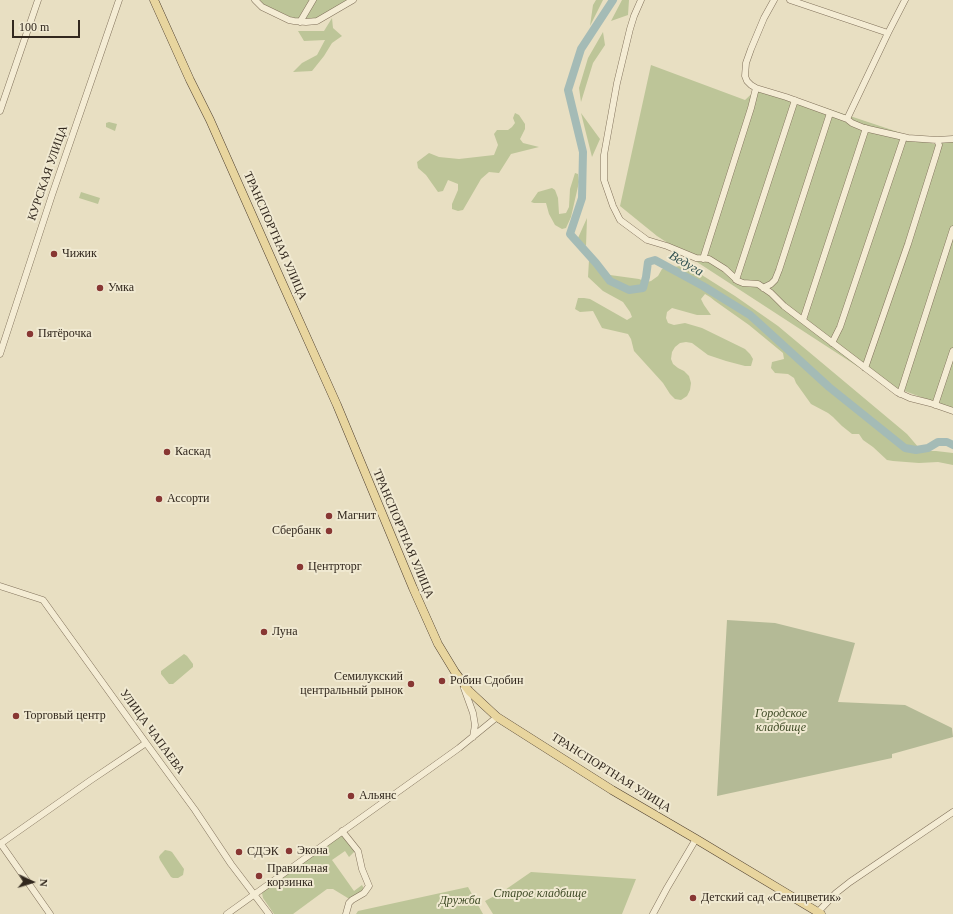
<!DOCTYPE html>
<html>
<head>
<meta charset="utf-8">
<style>
	body { margin:0 }
	#map { position:relative; width:953px; height:914px; overflow:hidden; background:#e8dfc2; font-family:"Times New Roman",serif }
	canvas { display:block }
	.north { position:absolute; left:12px; top:862px; width:40px; height:40px; -webkit-text-stroke:3px #f0e9d1; paint-order:stroke; rotate:94deg; font-size:11px; font-weight:700; line-height:16px; text-align:center; color:#32281e }
	.north::after { content:''; display:block; margin:auto; width:14px; height:18px; background:#32281e; clip-path:polygon(50% 0,100% 100%,50% 72%,0 100%) }
	.scale { position:absolute; left:12px; top:20px; width:68px; height:18px; box-sizing:border-box; border:2px solid #32281e; border-top:0; padding-left:5px; font-size:12px; line-height:14px; white-space:nowrap; color:#32281e; -webkit-text-stroke:3px #f0e9d1; paint-order:stroke }
</style>
</head>
<body>
<div id="map">
<canvas width="953" height="914"></canvas>
<div class="north">N</div>
<div class="scale">100 m</div>
</div>
<script>
const ctx = document.querySelector('canvas').getContext('2d');
ctx.lineJoin = 'round';
function paint(path, color) { ctx.fillStyle = color; ctx.fill(path, 'evenodd'); }
const poly = rows => new Path2D(rows.map(r => 'M' + r).join(''));
function stroke(path, color, width, dash) { ctx.strokeStyle = color; ctx.lineWidth = width; ctx.lineCap = dash ? 'butt' : 'round'; ctx.setLineDash(dash || []); ctx.stroke(path); }
function drawText(font, color, halo, rows, align = 'center') {
  ctx.font = font + ' "Times New Roman",serif'; ctx.lineWidth = 4; ctx.setLineDash([]); ctx.textBaseline = 'middle'; ctx.strokeStyle = halo; ctx.fillStyle = color; for (const [text, x, y, turn = 0] of rows) {
    ctx.save(); ctx.translate(x, y); ctx.rotate((+turn || 0) * Math.PI / 180); ctx.textAlign = isNaN(turn) ? turn : align; if (halo) ctx.strokeText(text, 0, 0); ctx.fillText(text, 0, 0); ctx.restore();
  }
}
const green = poly([
	[260,0,349,0,318,18,295,19,264,5],
	[596,0,603,0,590,26,593,5],
	[622,0,629,0,628,15,611,21],
	[332,18,333,28,342,36,332,43,324,56,312,71,293,72,302,63,317,55,325,40,304,41,298,31,324,31],
	[603,32,605,45,593,63,581,102,579,88,588,58],
	[651,65,745,100,760,86,934,144,953,136,953,409,883,383,657,236,620,206],
	[515,113,519,115,525,124,525,129,520,139,523,143,539,147,511,154,499,173,489,172,481,179,463,210,458,211,452,209,452,204,458,190,458,184,448,180,443,191,438,192,426,175,418,168,417,162,429,153,439,157,459,159,494,155,498,145,494,134,497,130,508,130,512,127,515,123,513,118],
	[581,113,600,139,592,157],
	[109,122,117,124,115,131,106,127,106,123],
	[575,173,578,174,579,182,571,217,566,228,562,229,555,225,549,214,546,203,534,203,531,202,538,192,552,188,555,190,558,198,559,214,566,213,569,207,570,189],
	[81,192,100,198,98,204,79,198],
	[587,218,586,246,578,238],
	[589,260,593,265,610,275,639,279,647,282,651,281,658,276,662,269,686,265,735,296,778,326,907,434,919,448,925,451,936,451,953,453,953,465,938,462,919,463,893,461,887,460,873,447,863,440,859,434,852,434,842,426,833,417,828,413,811,404,796,383,794,378,788,374,775,373,771,368,772,362,784,359,783,353,749,325,715,301,710,297,705,294,701,299,704,305,711,315,697,315,672,308,667,312,666,318,668,323,674,325,685,323,702,328,745,349,750,354,753,359,751,366,745,366,726,361,708,355,692,343,686,342,680,343,675,347,672,352,671,359,673,364,678,368,684,371,689,376,691,383,690,390,687,396,681,400,675,399,670,394,663,383,634,351,631,339,628,334,602,328,593,311,580,312,575,309,578,298,584,298,590,299,627,320,632,317,630,312,623,302,603,291,588,277],
	[184,654,187,656,193,664,193,667,173,684,169,684,161,674,161,671],
	[340,836,345,836,356,850,349,857,345,851,332,860,354,891,362,885,364,889,364,892,351,900,333,889,327,889,293,914,274,914,263,898,262,893,264,890],
	[165,850,170,851,172,852,184,869,183,875,178,878,173,878,171,877,160,860,159,857,160,855],
	[531,872,636,879,622,914,493,914,485,901,502,892],
	[468,887,483,914,356,914,358,911]
]);
const cemetery = poly([
	[727,620,775,623,855,643,838,702,905,705,952,728,953,737,892,754,892,758,717,796]
]);
const river = poly([
	[613,0,581,49,568,90,583,152,582,198,570,234,596,263,610,281,629,290,643,288,646,277,648,262,655,260,703,286,750,315,829,387,905,448,916,450,928,448,938,442,947,442,953,445]
]);
const minor = poly([
	[255,0,262,7,289,20,294,21,306,22,317,21,353,0],
	[641,0,634,16,630,29,617,83,604,155,604,180,613,206,620,220,647,240,667,246,696,258,709,259,725,269,738,281,743,283,758,284,771,293,784,306,897,392,910,398,930,403,953,411],
	[774,0,764,18,751,49,746,63,745,76,747,81,751,85,756,88,786,97,847,119,852,123,864,128,908,138,937,140,953,139],
	[790,0,888,33],
	[300,22,313,0],
	[0,111,38,0],
	[847,119,888,33,905,0],
	[703,259,751,108,756,88],
	[736,280,795,100],
	[763,288,771,284,775,280,779,270,830,113],
	[803,320,866,128],
	[832,343,840,327,904,137],
	[0,354,52,195,119,0],
	[865,368,908,244,936,155,939,145,937,140],
	[900,394,953,229],
	[935,405,953,351],
	[0,586,43,600,146,743,195,810,231,864,269,914],
	[464,688,473,713,475,725,473,737],
	[342,831,358,851,362,869,369,886,364,893,352,900,349,903,346,914],
	[0,844,91,780,146,743],
	[1,844,50,914],
	[818,912,836,893,850,882,953,812],
	[227,914,459,748,497,717],
	[653,914,667,888,696,839]
]);
const major = poly([
	[154,0,190,80,210,120,280,278,337,405,413,588,438,644,455,672,469,691,497,717,612,790,696,839,821,914]
]);
const markers = [
	[54,254,4,"#883733"],
	[100,288,4,"#883733"],
	[30,334,4,"#883733"],
	[167,452,4,"#883733"],
	[159,499,4,"#883733"],
	[329,516,4,"#883733"],
	[329,531,4,"#883733"],
	[300,567,4,"#883733"],
	[264,632,4,"#883733"],
	[442,681,4,"#883733"],
	[411,684,4,"#883733"],
	[16,716,4,"#883733"],
	[351,796,4,"#883733"],
	[289,851,4,"#883733"],
	[239,852,4,"#883733"],
	[259,876,4,"#883733"],
	[693,898,4,"#883733"]
];
const streetNames = [
	["КУРСКАЯ УЛИЦА",48,173,-71],
	["ТРАНСПОРТНАЯ УЛИЦА",275,236,66],
	["ТРАНСПОРТНАЯ УЛИЦА",403,534,67],
	["УЛИЦА ЧАПАЕВА",152,732,54],
	["ТРАНСПОРТНАЯ УЛИЦА",611,773,32]
];
const poiNames = [
	["Чижик",62,254],
	["Умка",108,288],
	["Пятёрочка",38,334],
	["Каскад",175,452],
	["Ассорти",167,499],
	["Магнит",337,516],
	["Сбербанк",321,531,"right"],
	["Центрторг",308,567],
	["Луна",272,632],
	["Семилукский",403,677,"right"],
	["центральный рынок",403,691,"right"],
	["Робин Сдобин",450,681],
	["Торговый центр",24,716],
	["Альянс",359,796],
	["Экона",297,851],
	["СДЭК",247,852],
	["Правильная",267,869],
	["корзинка",267,883],
	["Детский сад «Семицветик»",701,898]
];
const parkNames = [
	["Городское",781,714],
	["кладбище",781,728],
	["Старое кладбище",540,894],
	["Дружба",460,901]
];
const waterNames = [
	["Ведуга",686,264,30]
];
paint(green, '#bdc598');
paint(cemetery, '#b4ba96');
stroke(river, '#a4bbb6', 8);
stroke(minor, '#80715b', 7);
stroke(major, '#4e3f2f', 9);
stroke(minor, '#f4ecd4', 6);
stroke(major, '#e8d59e', 8);
for (const [x, y, r, color] of markers) { const dot = new Path2D(); dot.arc(x, y, r, 0, 2 * Math.PI); ctx.fillStyle = color; ctx.fill(dot); stroke(dot, '#f0e9d1', 1.5); }
drawText('12px', '#32281e', '#f0e9d1', streetNames);
drawText('12px', '#32281e', '#f0e9d1', poiNames, 'left');
drawText('italic 12px', '#404c27', '#f0e9d1', parkNames);
drawText('italic 13px', '#2f504f', '#f0e9d1', waterNames);
</script>
</body>
</html>
